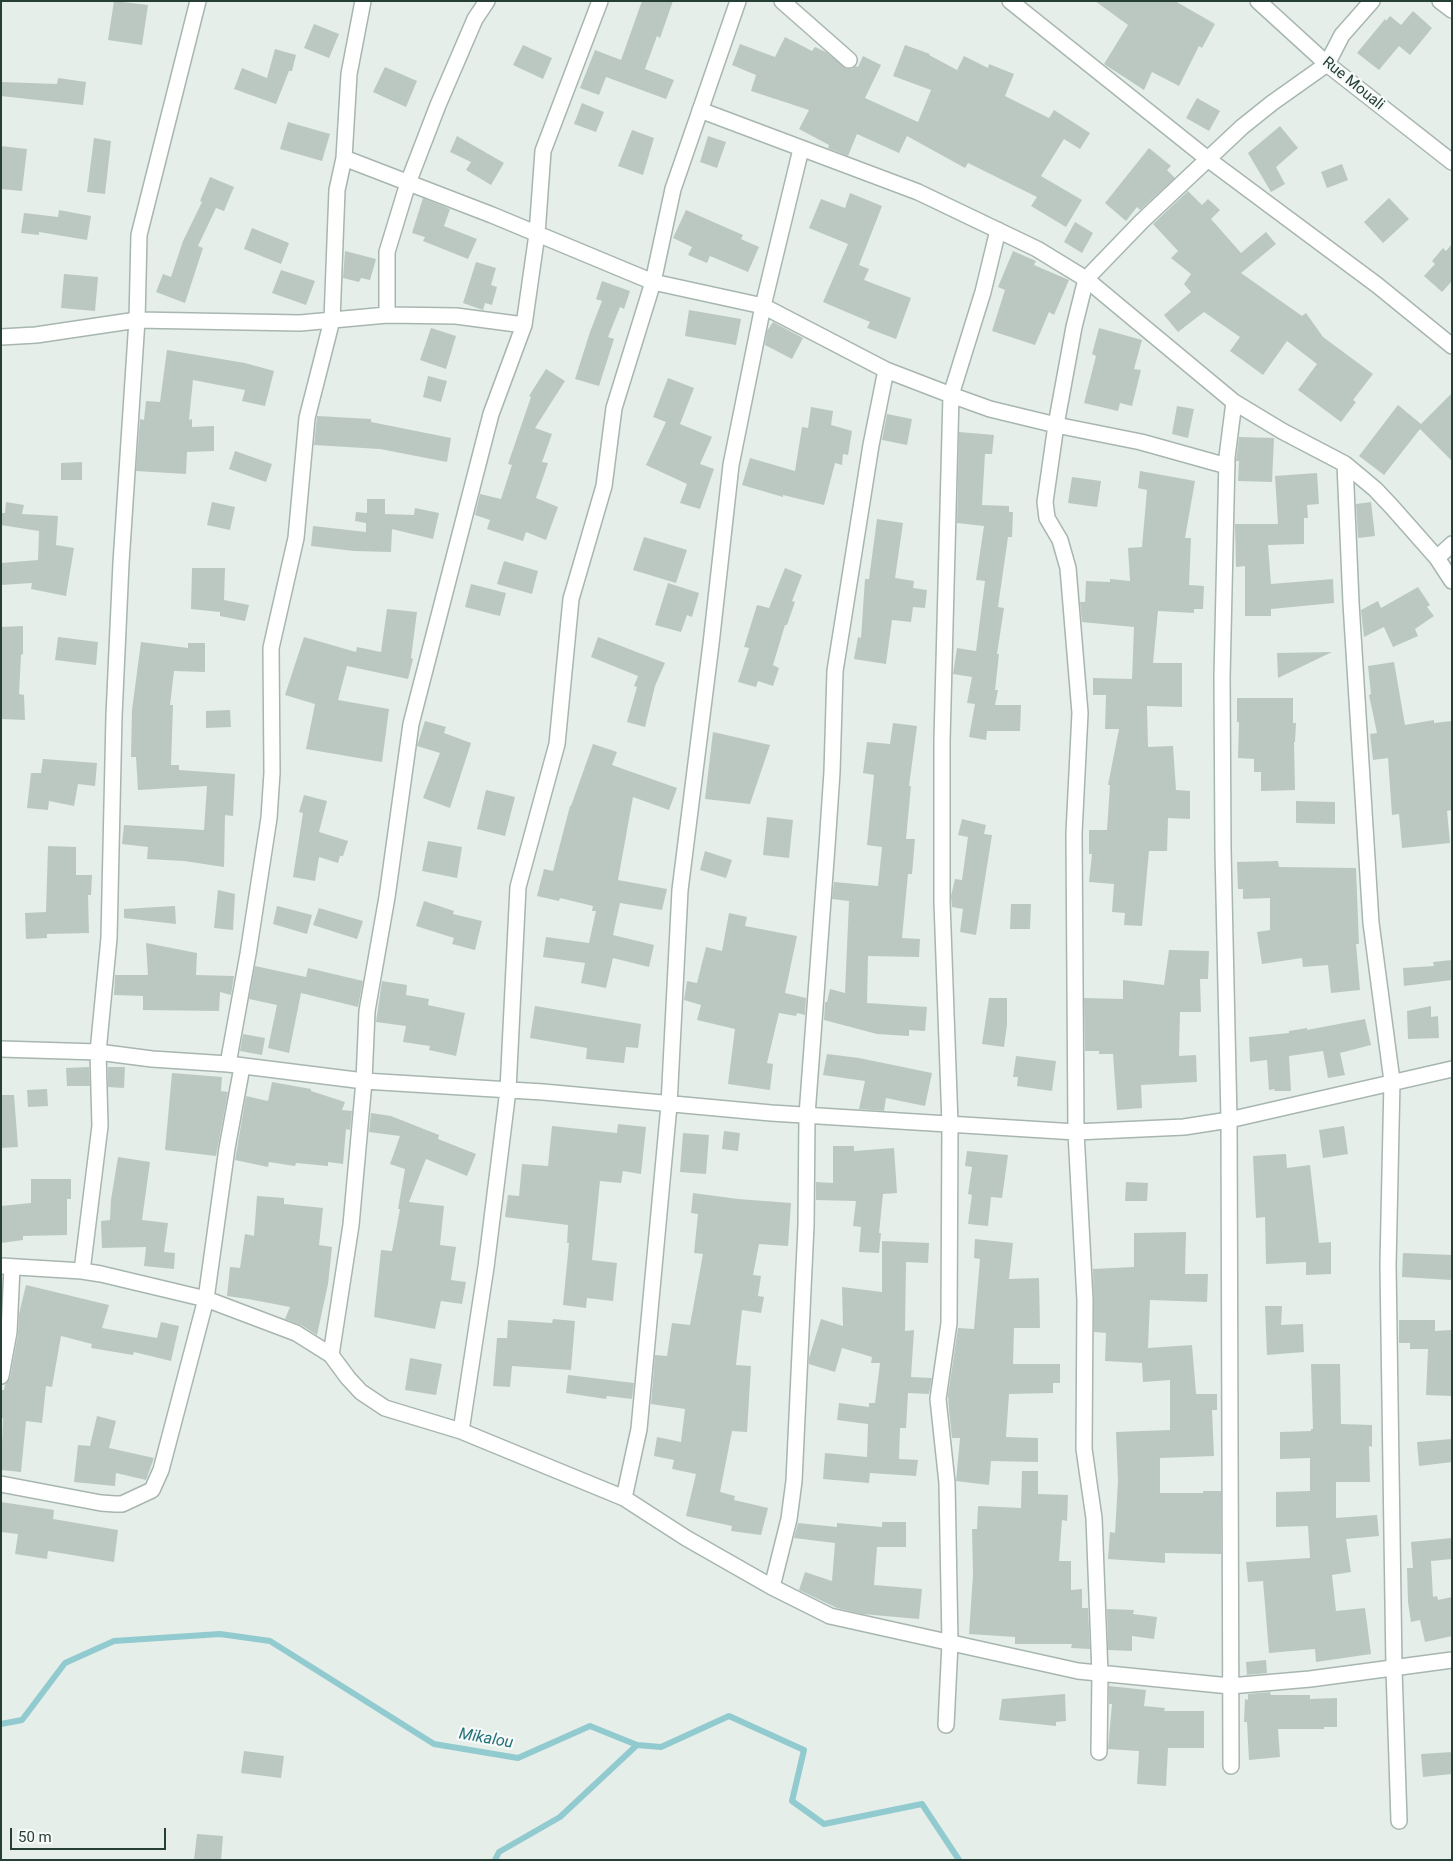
<!DOCTYPE html>
<html>
<head>
<meta charset="utf-8">
<style>
	body { margin:0 }
	#map { position:relative; width:1453px; height:1861px; overflow:hidden; background:#e5eee9; font-family:Roboto,sans-serif }
	canvas { display:block }
	.frame { position:absolute; inset:0; border:2px solid #253f36; pointer-events:none }
	.scale { position:absolute; left:10px; top:1828px; width:156px; height:22px; box-sizing:border-box; border:2px solid #253f36; border-top:0; padding-left:6px; font-size:15px; line-height:18px; white-space:nowrap; color:#253f36; -webkit-text-stroke:4px #f6faf8; paint-order:stroke }
</style>
</head>
<body>
<div id="map">
<canvas width="1453" height="1861"></canvas>
<div class="frame"></div>
<div class="scale">50 m</div>
</div>
<script>
const ctx = document.querySelector('canvas').getContext('2d');
ctx.lineJoin = 'round';
const poly = rows => new Path2D(rows.map(r => 'M' + r).join(''));
function stroke(path, color, width, dash) { ctx.strokeStyle = color; ctx.lineWidth = width; ctx.lineCap = dash ? 'butt' : 'round'; ctx.setLineDash(dash || []); ctx.stroke(path); }
function paint(path, color) { ctx.fillStyle = color; ctx.fill(path, 'evenodd'); }
function drawText(font, color, halo, rows, align = 'center') {
  ctx.font = font + ' Roboto,sans-serif'; ctx.lineWidth = 4.5; ctx.setLineDash([]); ctx.textBaseline = 'middle'; ctx.strokeStyle = halo; ctx.fillStyle = color; for (const [text, x, y, turn = 0] of rows) {
    ctx.save(); ctx.translate(x, y); ctx.rotate((+turn || 0) * Math.PI / 180); ctx.textAlign = isNaN(turn) ? turn : align; if (halo) ctx.strokeText(text, 0, 0); ctx.fillText(text, 0, 0); ctx.restore();
  }
}
const stream = poly([
	[1,1724,22,1720,65,1663,114,1641,220,1634,270,1641,434,1744,518,1758,590,1726,637,1745,661,1747,729,1716,804,1750,792,1801,824,1824,922,1804,959,1860],
	[495,1860,499,1852,560,1817,637,1745]
]);
const building = poly([
	[114,1,148,5,142,45,108,40],
	[642,1,673,1,660,38,657,36,645,69,674,80,666,99,606,77,599,95,580,88,595,50,621,60],
	[1095,1,1175,1,1215,24,1202,48,1199,46,1179,86,1152,72,1144,90,1104,64,1128,25],
	[1413,11,1432,28,1410,55,1399,46,1379,70,1357,53,1385,19,1386,21,1390,16,1401,25],
	[314,24,339,34,329,58,304,48],
	[785,37,812,51,815,47,826,52,847,69,852,69,856,66,858,67,863,56,881,65,865,98,918,122,931,90,893,76,905,45,930,54,929,55,957,70,964,56,988,68,989,64,1014,74,1005,96,1049,118,1054,110,1090,133,1080,149,1064,139,1041,176,1082,200,1066,227,1031,206,1037,197,968,163,965,168,907,136,899,153,857,134,848,156,828,148,829,145,799,129,809,110,751,91,756,75,732,65,740,44,775,57],
	[523,45,552,58,543,79,513,65],
	[275,49,296,55,292,71,289,71,276,104,234,89,242,68,267,78],
	[385,67,417,81,406,107,373,92],
	[58,78,86,82,83,105,1,96,1,82,57,84],
	[1197,98,1220,111,1209,131,1186,118],
	[582,103,604,112,596,132,574,124],
	[288,122,330,134,322,161,280,149],
	[1280,126,1298,148,1276,167,1285,184,1271,192,1248,153],
	[632,130,654,138,643,175,618,166],
	[457,136,504,163,491,185,466,170,471,162,450,152],
	[708,136,726,142,717,168,700,162],
	[94,138,111,141,105,194,87,192],
	[1,146,27,149,22,191,1,189],
	[1149,148,1171,166,1167,170,1175,178,1140,210,1137,207,1126,221,1105,203],
	[1342,164,1348,180,1327,188,1321,172],
	[210,177,234,187,224,211,216,208,198,246,203,248,185,303,156,292,163,274,171,277,183,241,202,202,200,201],
	[1188,191,1202,205,1208,199,1220,210,1211,219,1241,253,1266,232,1276,244,1241,273,1302,316,1306,313,1323,337,1373,374,1353,400,1356,402,1341,422,1298,390,1317,364,1287,341,1263,375,1230,351,1240,337,1204,312,1178,332,1164,315,1191,292,1184,284,1191,274,1171,258,1178,251,1153,224],
	[850,193,882,206,859,265,869,269,864,280,911,298,896,339,867,328,870,322,823,302,848,244,809,228,821,199,845,208],
	[423,198,450,209,444,226,477,239,468,259,423,241,425,237,412,233],
	[1389,198,1409,219,1383,243,1364,222],
	[59,210,91,216,87,240,39,232,39,235,21,233,24,213,58,217],
	[686,210,743,235,741,239,759,247,748,272,710,256,707,263,688,255,692,247,673,238],
	[1075,222,1093,233,1082,253,1064,242],
	[252,228,289,243,281,264,244,249],
	[1452,244,1452,281,1442,292,1424,276,1435,264,1432,261,1443,248,1446,251],
	[345,251,376,259,370,280,361,278,359,282,343,278],
	[1013,251,1036,261,1034,265,1069,280,1054,315,1049,312,1035,345,992,331,1005,290,998,287],
	[476,262,496,268,491,285,497,287,492,305,485,303,483,310,463,303],
	[281,270,315,281,306,305,272,293],
	[64,274,98,277,95,311,61,308],
	[602,281,630,291,624,309,620,307,608,337,614,339,599,386,575,379,590,332,602,301,596,299],
	[689,310,741,319,736,345,685,336],
	[773,322,803,338,792,359,765,345,767,331],
	[431,328,456,336,446,369,420,360],
	[1099,328,1142,340,1134,369,1141,370,1132,406,1120,403,1118,411,1084,403,1096,356,1092,354],
	[167,350,245,363,274,371,265,406,242,401,245,390,193,380,189,420,192,419,192,427,214,426,214,451,187,452,186,474,136,471,140,419,144,420,146,401,160,402],
	[546,369,565,381,535,428,552,434,542,462,548,463,536,498,558,507,546,540,526,532,523,541,487,529,490,520,475,515,480,494,501,499,512,465,508,464,531,397,529,396],
	[428,376,447,381,441,402,423,397],
	[668,378,694,388,680,424,712,437,700,464,714,469,700,509,680,503,687,484,646,465,666,422,653,417],
	[1452,393,1452,461,1420,429,1384,475,1359,456,1398,405,1421,424],
	[1177,406,1194,409,1188,438,1172,434],
	[811,407,833,411,831,425,852,431,848,455,843,454,842,465,835,463,824,505,783,495,783,497,742,485,750,458,795,471,802,427,808,428],
	[887,414,912,419,907,445,882,440],
	[317,416,371,419,371,422,451,438,447,462,380,449,314,445],
	[959,432,994,435,992,454,985,454,982,505,1009,506,1009,512,1013,512,1012,537,1008,537,998,607,1004,608,997,654,999,654,995,690,998,690,995,705,1021,705,1020,731,987,731,986,740,969,737,975,704,967,703,972,677,953,674,957,648,976,651,985,581,976,580,984,526,957,523],
	[1239,437,1274,438,1272,482,1238,481,1239,461,1236,461],
	[235,451,272,464,266,482,229,469],
	[82,462,82,480,61,480,61,463],
	[1140,471,1195,481,1185,538,1191,538,1189,585,1204,586,1203,609,1194,609,1194,613,1158,611,1153,663,1182,663,1182,707,1147,706,1148,747,1173,746,1176,790,1190,791,1190,819,1168,818,1167,851,1149,851,1142,926,1124,925,1125,913,1112,912,1114,884,1089,882,1092,854,1089,854,1089,830,1107,830,1110,785,1108,785,1119,729,1105,729,1106,695,1093,695,1093,678,1132,679,1134,627,1082,622,1080,602,1085,602,1086,581,1110,582,1110,579,1130,581,1128,548,1142,547,1147,490,1138,488],
	[1317,473,1319,504,1307,505,1308,518,1304,518,1304,544,1268,545,1271,584,1333,579,1334,603,1271,609,1271,616,1245,616,1245,566,1236,567,1235,524,1278,524,1275,476],
	[1072,477,1101,481,1097,507,1068,503],
	[367,499,385,499,385,514,414,515,415,508,439,513,433,539,392,529,391,552,354,551,311,546,313,526,366,532,366,523,355,521,356,512,367,513],
	[6,502,24,505,22,514,58,516,56,545,74,548,66,596,31,589,32,583,1,585,1,563,38,560,39,531,1,525,2,513,5,513],
	[212,502,235,507,230,530,207,525],
	[1371,502,1375,536,1358,538,1356,504],
	[877,519,903,523,895,578,914,581,913,588,927,590,925,608,913,607,911,622,892,620,886,664,854,659,858,637,861,638,865,579,869,579],
	[644,537,687,550,676,583,633,570],
	[504,561,538,571,532,594,497,584],
	[192,568,225,568,224,600,249,605,245,621,220,616,220,612,191,609],
	[785,568,802,575,792,601,795,602,787,625,785,625,773,665,779,668,773,686,758,681,756,687,738,682,749,648,744,647,757,605,769,608],
	[668,583,699,593,692,617,687,615,681,632,655,625],
	[471,584,506,593,500,616,465,607],
	[1418,587,1430,605,1427,607,1434,616,1415,629,1418,636,1393,647,1384,627,1364,637,1361,610,1378,601,1381,608],
	[387,609,417,612,411,658,413,659,408,679,347,666,338,700,389,709,382,762,306,749,315,704,285,695,304,637,356,652,357,647,381,652],
	[23,626,23,654,21,655,19,694,24,695,25,720,1,719,1,627],
	[58,637,98,642,96,665,55,660],
	[598,637,665,663,655,686,645,727,627,722,637,687,634,686,638,676,591,657],
	[141,642,188,648,188,643,205,643,205,672,174,671,170,705,173,705,171,765,179,765,179,770,235,774,233,816,225,815,224,867,184,861,147,859,148,847,122,844,124,825,204,830,207,786,138,790,136,757,131,757,132,710],
	[1332,652,1278,678,1277,653],
	[1394,662,1405,725,1434,720,1434,723,1452,721,1452,810,1447,811,1450,843,1402,848,1399,814,1392,815,1388,758,1373,760,1370,734,1377,733,1369,695,1371,694,1368,666],
	[1237,698,1293,698,1293,723,1296,723,1295,742,1294,742,1295,790,1261,791,1261,772,1254,772,1254,759,1238,758,1239,722,1237,722],
	[230,710,231,727,206,728,206,711],
	[425,721,446,727,444,733,471,743,450,808,423,798,440,753,417,746],
	[893,723,917,726,909,786,911,786,906,839,915,839,912,874,908,874,902,938,920,939,919,957,868,956,867,1003,927,1007,925,1031,909,1030,909,1036,877,1034,824,1020,825,1002,827,1002,830,989,845,993,849,901,832,899,834,882,878,886,882,847,867,845,874,775,863,773,867,742,890,744],
	[713,732,770,745,750,804,705,799],
	[593,744,617,752,612,765,677,788,669,810,633,797,618,880,667,889,662,910,620,903,613,935,654,945,649,967,613,958,606,988,581,983,585,963,543,957,546,937,589,943,596,911,592,911,593,906,560,898,559,901,537,896,544,869,553,871,570,806,571,806],
	[43,759,97,763,95,786,78,784,74,806,49,801,48,810,27,808,31,773,41,773],
	[486,790,515,797,505,836,477,829],
	[304,795,327,801,319,832,348,841,343,856,340,856,338,863,319,857,315,881,293,877,303,813,299,812],
	[1296,801,1335,802,1335,824,1296,823],
	[767,817,793,820,789,858,763,855],
	[962,819,986,825,984,834,992,835,976,935,960,932,963,909,952,907,951,896,955,879,962,880,968,837,958,835],
	[428,841,462,847,457,878,422,871],
	[48,846,76,847,76,875,92,875,91,895,88,895,89,933,47,934,47,938,26,939,25,913,46,912],
	[705,851,732,860,726,878,700,870],
	[1278,861,1279,867,1356,868,1359,944,1356,944,1360,990,1331,993,1328,965,1303,967,1302,958,1262,964,1257,932,1270,930,1270,898,1243,899,1243,889,1238,889,1237,862],
	[218,890,235,894,233,930,214,928],
	[424,901,454,911,453,914,482,921,475,950,452,944,454,938,416,926],
	[1011,904,1031,904,1030,929,1010,929],
	[175,906,176,924,124,918,124,909],
	[277,906,312,915,307,934,273,924],
	[319,908,363,921,357,939,313,925],
	[729,913,747,917,745,926,797,936,785,993,806,998,805,1015,797,1013,796,1016,779,1013,767,1063,773,1064,770,1090,728,1084,735,1029,697,1020,701,1005,684,1000,687,981,697,983,706,947,722,951],
	[146,943,197,953,196,975,234,976,231,995,220,992,219,1011,143,1010,143,996,114,995,115,975,148,975],
	[1169,950,1209,951,1208,979,1200,979,1201,1012,1180,1012,1179,1056,1196,1055,1197,1082,1141,1085,1142,1108,1117,1110,1113,1054,1099,1054,1099,1051,1085,1051,1084,998,1123,999,1123,980,1164,985],
	[1452,960,1452,980,1404,986,1403,968,1434,966,1433,962],
	[255,966,306,977,308,968,363,981,358,1007,301,993,289,1053,268,1048,277,1005,249,999],
	[382,981,407,985,406,995,429,999,428,1005,465,1013,456,1056,429,1050,430,1046,403,1042,406,1026,376,1022],
	[989,998,1007,998,1007,1025,1004,1047,982,1044],
	[535,1006,641,1024,638,1048,626,1047,624,1063,586,1059,587,1048,530,1038],
	[1431,1006,1431,1017,1438,1016,1439,1038,1408,1039,1407,1011],
	[1365,1019,1371,1045,1340,1053,1345,1075,1328,1078,1323,1051,1289,1056,1291,1091,1274,1091,1275,1089,1269,1090,1267,1060,1250,1062,1249,1037,1289,1033,1289,1031,1307,1028,1307,1030],
	[243,1034,265,1038,262,1055,240,1051],
	[827,1054,859,1058,932,1073,925,1106,886,1098,884,1111,859,1109,865,1081,823,1075],
	[1016,1056,1056,1061,1052,1091,1017,1086,1018,1077,1013,1077],
	[89,1067,90,1086,67,1086,66,1068],
	[108,1067,125,1067,124,1088,108,1087],
	[172,1073,222,1077,221,1091,228,1092,216,1156,165,1150],
	[272,1082,311,1089,311,1091,345,1102,342,1110,352,1111,350,1130,346,1129,343,1164,328,1162,328,1166,296,1163,295,1166,269,1162,268,1167,235,1160,246,1096,268,1101],
	[47,1089,48,1106,28,1107,27,1090],
	[1,1095,14,1095,18,1147,1,1148],
	[371,1113,391,1116,439,1135,438,1139,476,1154,467,1176,426,1159,409,1202,444,1206,440,1245,456,1247,451,1280,466,1282,462,1304,441,1301,435,1329,374,1317,381,1250,392,1251,400,1209,398,1209,405,1169,390,1164,400,1136,369,1132],
	[618,1124,646,1127,641,1174,623,1171,621,1183,600,1181,592,1260,617,1263,613,1301,587,1298,586,1308,563,1305,569,1243,567,1243,568,1225,505,1217,508,1195,519,1196,522,1164,548,1166,552,1126,617,1133],
	[1344,1126,1348,1154,1323,1158,1319,1130],
	[724,1131,740,1133,738,1151,722,1149],
	[683,1133,709,1135,706,1174,680,1172],
	[833,1146,854,1146,854,1151,894,1148,897,1193,883,1194,879,1233,881,1233,879,1253,859,1252,861,1227,853,1226,856,1201,816,1200,816,1182,833,1183],
	[967,1151,1008,1155,1002,1198,991,1197,988,1226,968,1224,972,1195,968,1194,972,1167,965,1166],
	[1286,1154,1287,1168,1310,1165,1319,1243,1331,1242,1331,1274,1306,1275,1306,1262,1266,1264,1265,1217,1256,1218,1253,1156],
	[118,1157,150,1162,142,1220,168,1223,164,1252,175,1253,174,1269,144,1266,146,1247,102,1248,101,1221,110,1220,111,1200],
	[31,1179,71,1179,71,1199,67,1199,67,1235,23,1236,23,1240,1,1243,1,1206,31,1203],
	[1126,1182,1148,1183,1147,1201,1125,1201],
	[693,1193,738,1199,791,1203,788,1246,759,1244,753,1275,761,1276,758,1296,764,1297,761,1313,742,1310,736,1365,751,1366,747,1432,732,1431,720,1492,735,1496,734,1500,768,1508,761,1535,731,1531,732,1526,686,1516,696,1474,672,1469,674,1460,654,1456,657,1437,681,1442,685,1409,651,1404,655,1355,667,1356,672,1323,690,1325,703,1254,694,1253,698,1214,691,1213],
	[257,1196,284,1198,284,1204,323,1208,319,1245,332,1247,328,1284,317,1335,301,1325,285,1319,290,1307,248,1299,227,1296,230,1267,240,1268,245,1234,254,1236],
	[1186,1232,1185,1274,1208,1274,1207,1302,1150,1300,1148,1348,1192,1345,1196,1394,1217,1394,1217,1410,1212,1410,1214,1456,1160,1458,1160,1493,1203,1493,1203,1491,1221,1491,1221,1554,1165,1553,1165,1563,1108,1559,1110,1532,1115,1533,1118,1481,1116,1432,1170,1430,1170,1380,1143,1382,1142,1363,1105,1361,1106,1333,1094,1332,1093,1269,1134,1267,1134,1233],
	[975,1239,1013,1243,1009,1279,1039,1278,1040,1328,1014,1328,1013,1364,1060,1364,1060,1383,1053,1383,1053,1393,1009,1394,1006,1437,1038,1438,1038,1462,991,1461,989,1485,956,1481,960,1438,952,1438,949,1410,948,1395,958,1328,974,1329,980,1259,974,1258],
	[882,1241,929,1243,928,1263,906,1262,905,1331,914,1330,911,1377,932,1378,929,1394,908,1393,906,1428,900,1428,899,1459,918,1460,916,1476,870,1473,869,1483,823,1479,825,1453,867,1457,868,1424,837,1420,839,1403,869,1407,869,1403,875,1403,880,1363,871,1363,872,1357,842,1348,835,1372,809,1364,809,1358,821,1319,843,1326,842,1287,882,1292],
	[1403,1253,1452,1255,1452,1280,1402,1277],
	[26,1285,109,1305,102,1328,157,1338,161,1322,179,1326,171,1361,134,1352,133,1355,91,1348,92,1344,61,1336,52,1387,46,1386,42,1423,26,1421,21,1472,1,1470,3,1418,1,1418,1,1390,4,1390,5,1385,10,1378,18,1334,19,1314],
	[1265,1306,1282,1306,1281,1325,1303,1324,1304,1352,1267,1355],
	[553,1319,575,1321,571,1370,512,1366,510,1387,493,1386,497,1338,507,1338,508,1320,552,1323],
	[1399,1320,1435,1320,1435,1331,1452,1330,1452,1396,1426,1395,1428,1349,1410,1349,1410,1343,1399,1343],
	[410,1358,442,1364,436,1395,405,1390],
	[1311,1364,1340,1364,1341,1424,1372,1425,1372,1447,1369,1446,1370,1482,1336,1482,1336,1518,1377,1515,1379,1536,1346,1539,1351,1572,1332,1575,1336,1611,1365,1608,1371,1654,1316,1662,1315,1649,1269,1653,1263,1581,1248,1582,1246,1562,1310,1558,1308,1526,1276,1527,1276,1492,1310,1491,1310,1458,1280,1459,1280,1432,1311,1431,1311,1429,1313,1429],
	[568,1375,634,1383,632,1399,607,1396,606,1399,566,1393],
	[97,1416,116,1421,109,1448,154,1458,146,1480,116,1473,115,1486,74,1482,78,1445,90,1446],
	[1452,1439,1452,1462,1419,1466,1417,1442],
	[1022,1471,1038,1471,1038,1494,1068,1495,1067,1521,1062,1520,1059,1561,1071,1561,1071,1590,1082,1589,1082,1608,1088,1608,1090,1649,1071,1648,1072,1644,1015,1644,1015,1637,969,1634,973,1575,972,1529,977,1529,978,1506,1021,1508],
	[1,1502,54,1510,53,1519,118,1530,114,1562,48,1551,47,1559,15,1554,18,1534,1,1532],
	[882,1522,906,1522,906,1547,877,1547,874,1585,922,1589,919,1619,862,1614,837,1608,799,1590,805,1572,832,1581,835,1543,794,1538,798,1523,837,1527,837,1523,882,1527],
	[1452,1538,1452,1559,1431,1561,1433,1597,1437,1596,1438,1600,1452,1597,1452,1636,1425,1642,1420,1620,1411,1622,1408,1602,1407,1568,1413,1568,1411,1542],
	[1107,1609,1134,1610,1133,1614,1157,1617,1154,1639,1132,1636,1132,1651,1108,1650],
	[1266,1660,1267,1673,1247,1675,1246,1662],
	[1109,1686,1146,1690,1144,1706,1165,1708,1164,1711,1204,1711,1204,1748,1168,1748,1166,1786,1137,1784,1139,1751,1108,1749,1112,1704,1109,1704],
	[1270,1692,1271,1695,1310,1695,1310,1699,1337,1698,1337,1727,1324,1727,1324,1729,1278,1729,1280,1757,1249,1760,1247,1722,1244,1722,1245,1699,1248,1700,1248,1694],
	[1065,1694,1066,1721,1056,1722,1056,1726,999,1720,1002,1699],
	[244,1751,284,1756,281,1778,241,1773],
	[1452,1752,1452,1774,1423,1777,1421,1754],
	[197,1834,223,1836,221,1860,194,1860]
]);
const street = poly([
	[782,1,849,60],
	[1010,1,1209,160,1377,285,1452,346],
	[1258,1,1327,64,1452,162],
	[1440,1,1452,10],
	[700,110,918,192,1037,249,1086,279,1234,402,1282,431,1345,464,1375,489,1392,507,1437,558,1452,581],
	[344,158,492,215,653,282,763,306,886,370,951,395,990,409,1056,425,1141,442,1227,466],
	[387,315,387,252,408,183,438,105,475,19,487,1],
	[1,337,36,335,137,320,300,323,387,315,456,316,524,325],
	[1345,464,1351,603,1371,923,1392,1081,1388,1265,1394,1669,1399,1821],
	[1437,558,1452,544],
	[1,1049,98,1052,152,1059,228,1064,364,1081,543,1092,771,1113,1076,1132,1184,1127,1229,1120,1452,1069],
	[228,1064,248,954,269,818,272,773,271,648,296,538,307,418,332,320,337,190,344,158,349,74,363,1],
	[1,1266,82,1271,101,1274,206,1299,296,1333,331,1355,348,1378,361,1392,385,1408,461,1431,624,1498,686,1538,772,1587,830,1616,1078,1671,1230,1686,1310,1679,1452,1660],
	[82,1271,100,1126,98,1052,109,938,114,716,121,563,137,320,139,235,198,1],
	[331,1355,351,1225,364,1081,367,1011,387,897,411,724,491,414,524,325,537,234,543,151,600,1],
	[1,1376,9,1332,12,1267],
	[461,1431,486,1267,508,1090,518,887,557,744,571,599,604,486,614,408,653,282,673,189,738,1],
	[1,1484,101,1503,115,1504,122,1504,152,1490,161,1470,206,1299,227,1148,242,1067],
	[624,1498,639,1429,669,1105,680,890,711,644,731,465,763,306,801,149],
	[772,1587,789,1519,794,1481,806,1225,807,1115,827,846,832,772,835,671,871,445,886,370],
	[946,1725,950,1643,947,1483,938,1399,949,1323,950,1124,942,902,942,740,951,395,983,292,998,230],
	[1099,1752,1100,1674,1094,1518,1084,1449,1085,1300,1076,1132,1074,833,1080,713,1068,568,1060,540,1047,518,1045,502,1056,425,1074,327,1086,279,1142,221,1242,127,1272,103,1327,64,1342,35,1372,1],
	[1231,1766,1229,1120,1223,850,1222,677,1227,457,1234,402]
]);
const streetNames = [
	["Rue Mouali",1353,84,39]
];
const waterNames = [
	["Mikalou",486,1739,10]
];
stroke(stream, '#91cacf', 6);
paint(building, '#bbc8c2');
stroke(street, '#a8b6b0', 18);
stroke(street, '#fff', 15);
drawText('15px', '#253f36', '#f6faf8', streetNames);
drawText('italic 16px', '#227078', '#f6faf8', waterNames);
</script>
</body>
</html>
